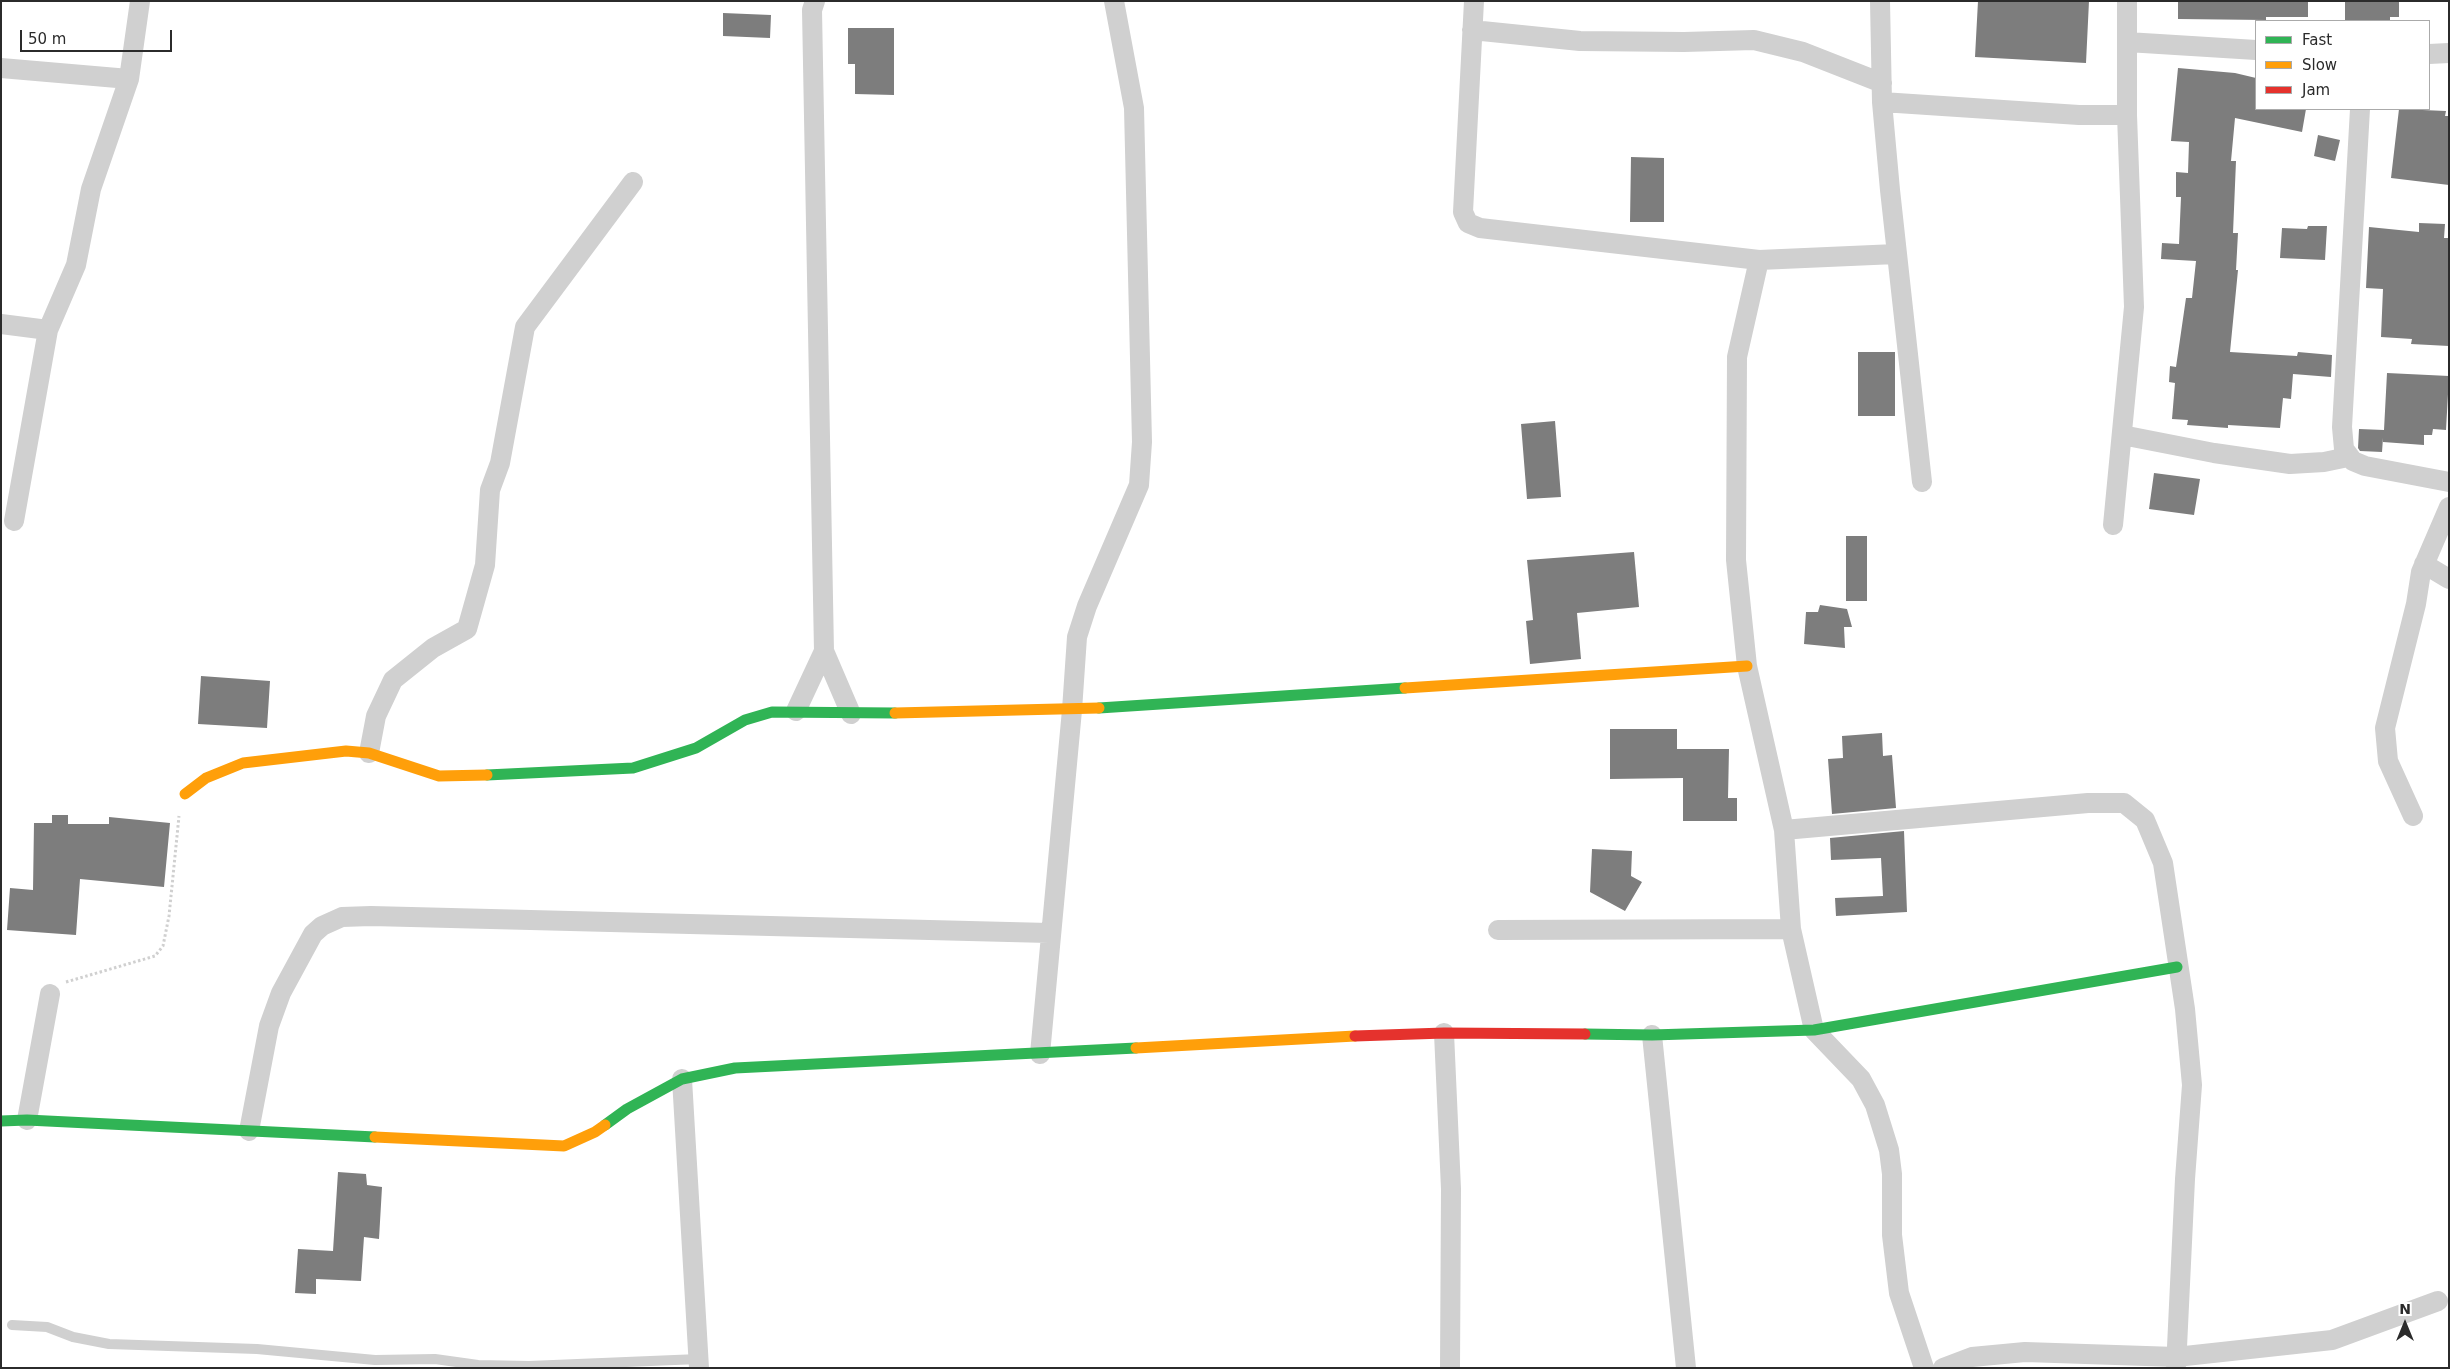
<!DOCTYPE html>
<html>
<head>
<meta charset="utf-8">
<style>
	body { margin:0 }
	#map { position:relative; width:2450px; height:1369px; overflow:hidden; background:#fff; font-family:"DejaVu Sans",sans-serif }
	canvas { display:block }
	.frame { position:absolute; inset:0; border:2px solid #2b2b2b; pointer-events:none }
	.legend { position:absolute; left:2255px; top:20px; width:175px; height:90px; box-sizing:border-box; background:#fff; border:1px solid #aaa; margin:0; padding:6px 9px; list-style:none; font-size:15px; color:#2b2b2b }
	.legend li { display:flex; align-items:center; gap:10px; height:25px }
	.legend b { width:25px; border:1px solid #aaa }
	.north { position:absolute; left:2380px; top:1299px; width:50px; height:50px; -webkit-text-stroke:4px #fff; paint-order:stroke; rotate:0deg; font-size:14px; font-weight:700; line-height:20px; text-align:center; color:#2b2b2b }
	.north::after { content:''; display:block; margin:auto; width:18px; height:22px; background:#2b2b2b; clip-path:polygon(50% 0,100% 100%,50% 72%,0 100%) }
	.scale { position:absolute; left:20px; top:30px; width:152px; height:22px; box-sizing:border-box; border:2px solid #2b2b2b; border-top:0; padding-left:6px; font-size:15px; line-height:18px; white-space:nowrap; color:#2b2b2b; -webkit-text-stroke:4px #fff; paint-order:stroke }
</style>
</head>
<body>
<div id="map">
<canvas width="2450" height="1369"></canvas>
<div class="frame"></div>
<ul class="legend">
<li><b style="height:6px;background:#30b455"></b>Fast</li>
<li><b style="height:6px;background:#ff9f0a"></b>Slow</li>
<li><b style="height:6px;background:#e5322d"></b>Jam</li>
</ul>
<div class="north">N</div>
<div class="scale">50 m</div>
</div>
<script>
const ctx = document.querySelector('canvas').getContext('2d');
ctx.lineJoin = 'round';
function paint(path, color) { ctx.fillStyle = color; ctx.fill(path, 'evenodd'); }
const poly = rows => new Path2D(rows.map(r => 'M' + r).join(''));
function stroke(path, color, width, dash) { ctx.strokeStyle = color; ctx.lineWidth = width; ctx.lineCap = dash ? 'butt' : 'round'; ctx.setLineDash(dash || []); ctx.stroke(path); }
const building = poly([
	[1978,1,2089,1,2086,63,1975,57],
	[2178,1,2308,1,2308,17,2266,17,2266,20,2178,19],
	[2345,1,2399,1,2399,17,2390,17,2390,21,2345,21],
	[723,13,771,15,770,38,723,36],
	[848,28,894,28,894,95,855,94,855,64,848,64],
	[2178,68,2235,73,2256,78,2256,109,2306,109,2302,132,2235,118,2231,161,2236,161,2233,233,2238,233,2236,270,2238,270,2230,352,2297,356,2298,352,2332,355,2331,377,2293,374,2291,399,2283,398,2280,428,2228,425,2228,428,2187,425,2188,420,2172,419,2175,383,2169,382,2170,366,2176,367,2186,298,2192,298,2196,261,2161,259,2162,243,2179,244,2181,197,2176,197,2176,172,2188,173,2189,142,2171,141],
	[2399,109,2446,111,2445,116,2449,116,2449,185,2391,178],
	[2318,135,2340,140,2335,161,2314,156],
	[1631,157,1664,158,1664,222,1630,222],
	[2419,223,2445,224,2444,238,2449,238,2449,346,2411,344,2412,339,2381,337,2383,289,2366,288,2369,227,2419,232],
	[2308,226,2327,226,2325,260,2280,258,2282,228,2307,229],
	[1858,352,1895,352,1895,416,1858,416],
	[2387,373,2449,376,2446,430,2433,429,2432,435,2424,435,2424,445,2383,442,2383,438,2382,452,2360,451,2358,448,2359,429,2384,430],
	[1555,421,1561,497,1527,499,1521,424],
	[2154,473,2200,479,2194,515,2149,509],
	[1846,536,1867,536,1867,601,1846,601],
	[1634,552,1639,607,1577,613,1581,659,1530,664,1526,621,1533,620,1527,560],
	[1820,605,1847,609,1852,627,1844,627,1845,648,1804,644,1806,612,1818,612],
	[201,676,270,681,267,728,198,724],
	[1610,729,1677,729,1677,749,1729,749,1728,798,1737,798,1737,821,1683,821,1683,778,1610,779],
	[1882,733,1883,756,1892,755,1896,808,1832,814,1828,759,1843,758,1842,736],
	[52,815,68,815,68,824,109,824,109,817,170,823,164,887,80,879,76,935,7,930,10,888,33,890,34,823,52,823],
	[1904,831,1907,912,1836,916,1835,898,1883,896,1881,858,1831,860,1830,838],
	[1592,849,1632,851,1631,876,1642,882,1625,911,1590,892],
	[338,1172,366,1174,367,1185,382,1187,379,1239,364,1237,361,1281,316,1279,316,1294,295,1293,298,1249,333,1251]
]);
const path = poly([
	[66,982,155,956,163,946,169,916,179,816]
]);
const lane = poly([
	[12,1325,47,1327,73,1337,109,1344,257,1349,375,1360,435,1359,478,1365,529,1366,699,1359]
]);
const street = poly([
	[815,1,812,10,824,651,851,714],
	[1474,1,1463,212,1468,223,1480,228,1759,260],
	[1880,1,1882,102,1890,190,1922,482],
	[1472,30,1580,41,1684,42,1754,40,1803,52,1882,83],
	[2127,42,2256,50],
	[2429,54,2449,53],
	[1,68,129,79],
	[1882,102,2079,115,2127,115],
	[2360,109,2342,427,2344,449,2353,461,2365,466,2449,482],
	[1896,254,1759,260,1737,357,1736,560,1747,666,1784,830,1791,929,1814,1030,1861,1079,1875,1105,1889,1150,1892,1174,1892,1235,1899,1293,1924,1368],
	[1,324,48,330,76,265,91,189,129,79,140,1],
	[2122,435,2214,453,2290,464,2324,462,2348,457],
	[14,521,48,330],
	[2113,525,2134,307,2127,115,2127,1],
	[2424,564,2449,579],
	[796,711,824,651],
	[369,753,376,716,393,680,433,648,467,629,485,565,490,490,500,463,525,327,633,182],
	[2413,816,2388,761,2385,728,2416,604,2421,572,2449,507],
	[1784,830,2088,803,2124,803,2145,820,2163,863,2185,1009,2192,1085,2185,1179,2176,1368],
	[1498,930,1791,929],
	[1444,1033,1451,1189,1450,1368],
	[1652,1035,1686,1368],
	[1040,1054,1072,710,1077,637,1087,606,1139,485,1142,442,1134,108,1114,1],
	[682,1079,699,1368],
	[27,1120,50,994],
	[249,1131,269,1026,281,993,313,934,322,926,342,917,371,916,1049,933],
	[1943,1368,1972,1357,2025,1352,2176,1357,2332,1340,2438,1301]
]);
const fast = poly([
	[1099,708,1405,688],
	[487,775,633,768,696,748,745,720,772,712,895,713],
	[1585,1034,1652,1035,1814,1030,2177,967],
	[1,1121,27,1120,375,1137],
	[605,1125,627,1109,682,1079,735,1068,1136,1048]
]);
const slow = poly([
	[1405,688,1747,666],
	[895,713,1099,708],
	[185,794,206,778,243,763,346,751,369,753,439,776,487,775],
	[1136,1048,1355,1036],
	[375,1137,564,1146,595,1132,605,1125]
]);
const jam = poly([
	[1355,1036,1444,1033,1585,1034]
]);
paint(building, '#7d7d7d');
stroke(path, '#d0d0d0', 3, [2.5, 2.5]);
stroke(lane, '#d0d0d0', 10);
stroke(street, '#d0d0d0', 20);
stroke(fast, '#30b455', 11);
stroke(slow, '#ff9f0a', 11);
stroke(jam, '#e5322d', 11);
</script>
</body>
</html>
